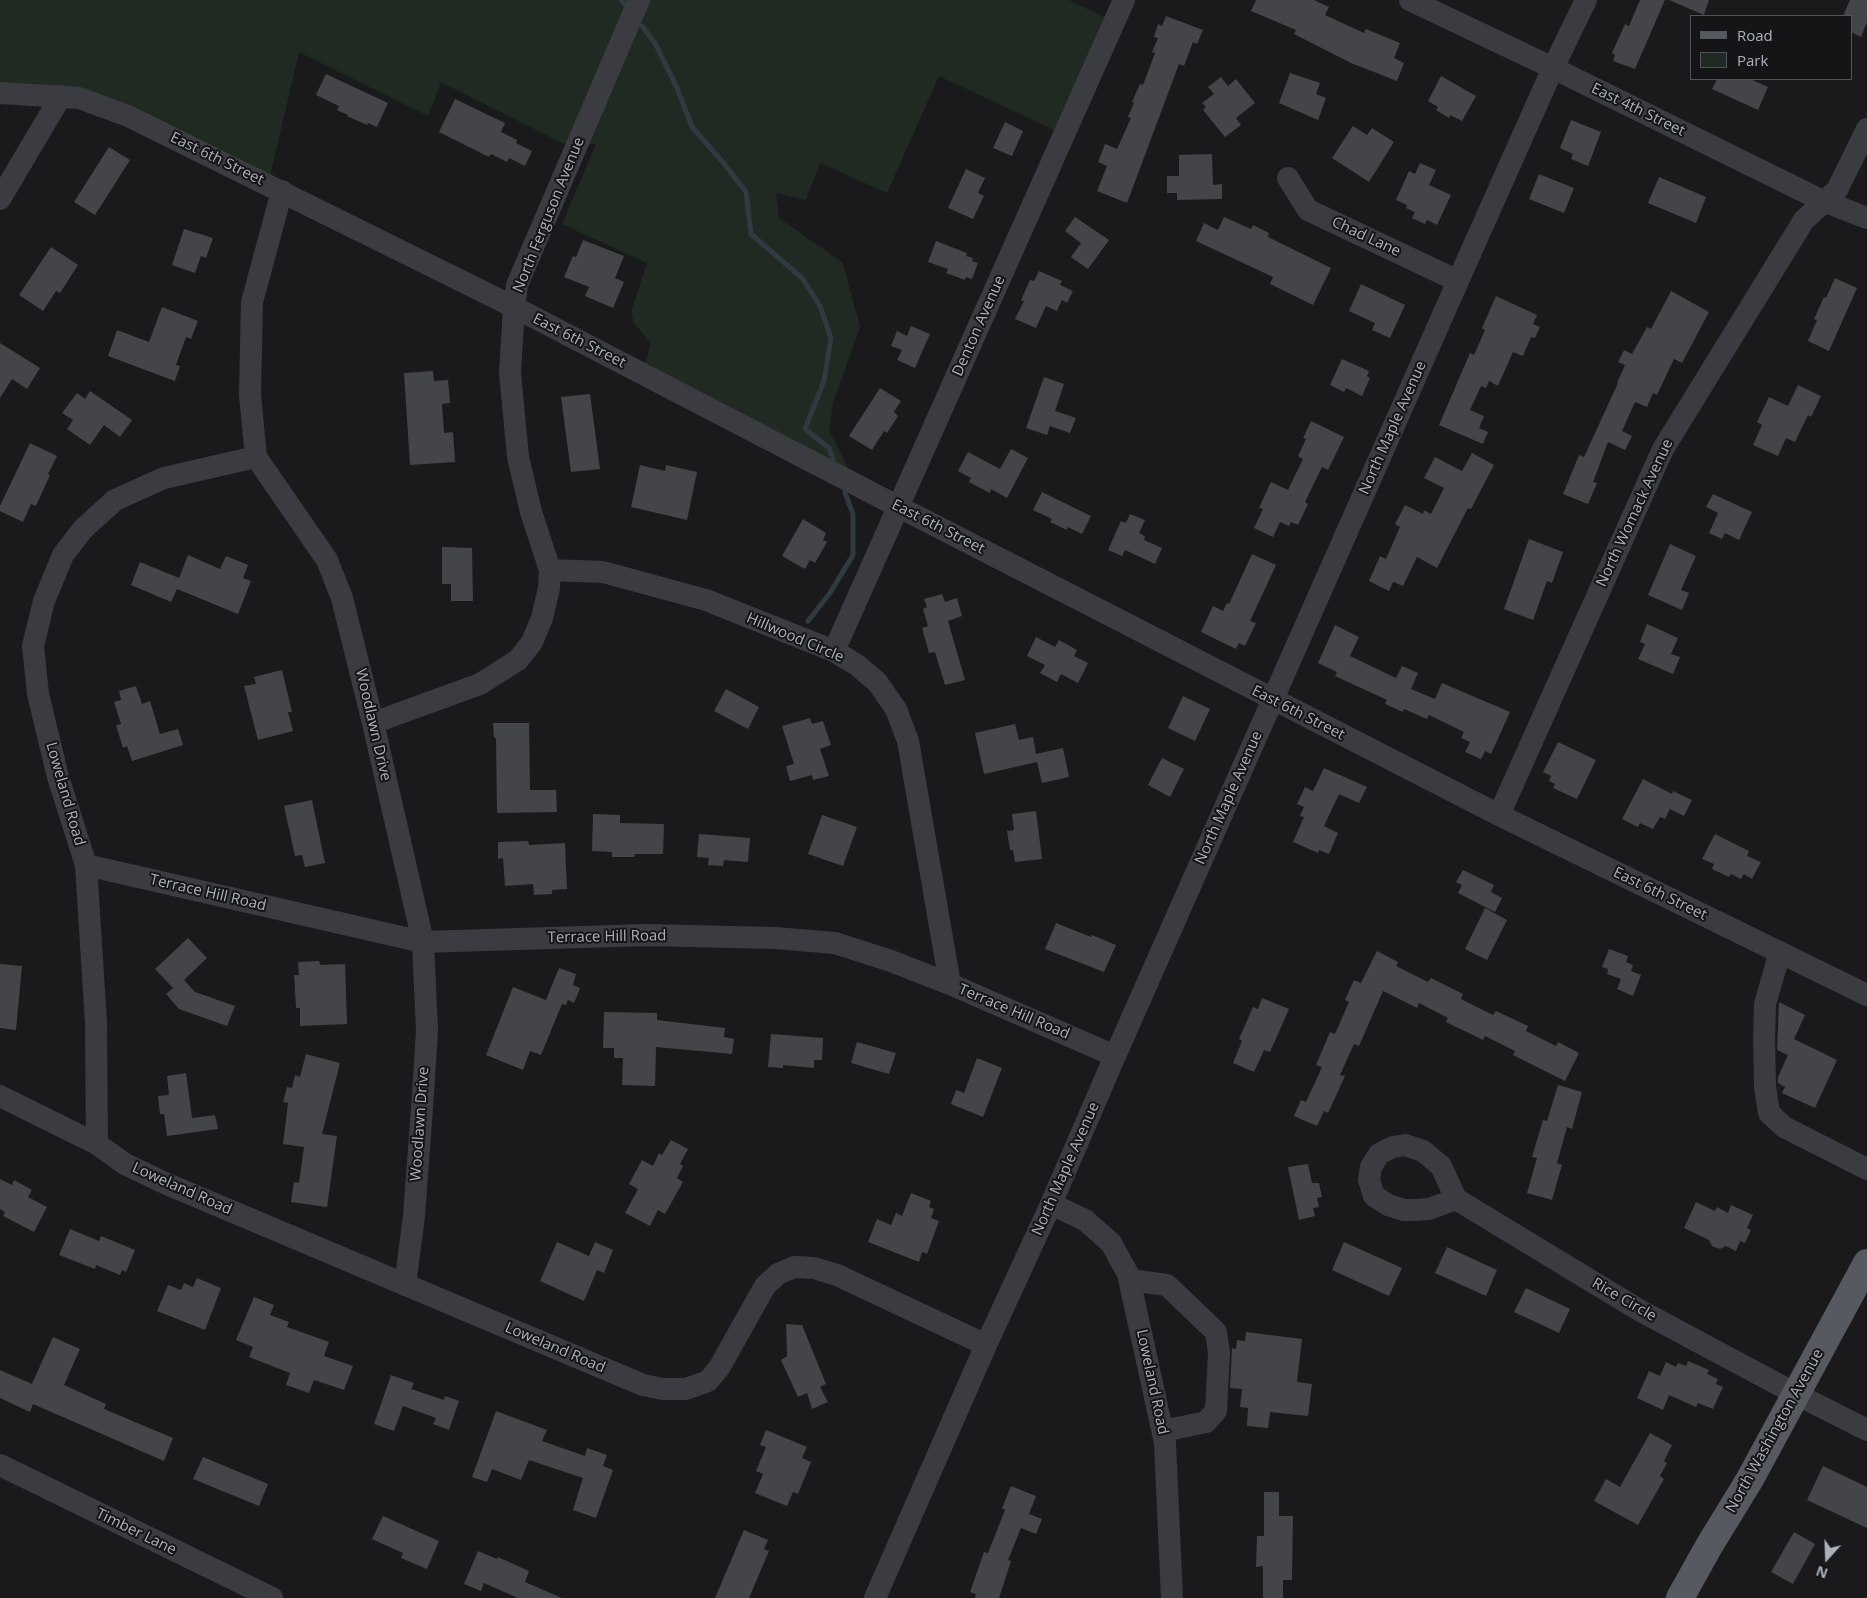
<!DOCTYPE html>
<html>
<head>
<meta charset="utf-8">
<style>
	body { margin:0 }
	#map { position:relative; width:1867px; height:1598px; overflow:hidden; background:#1a1a1c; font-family:"Open Sans",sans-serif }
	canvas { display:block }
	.legend { position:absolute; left:1690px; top:15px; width:162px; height:65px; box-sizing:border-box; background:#151517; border:1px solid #515459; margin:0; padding:6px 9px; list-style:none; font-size:15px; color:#acb2bc }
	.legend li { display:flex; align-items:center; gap:10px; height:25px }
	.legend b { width:25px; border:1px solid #515459 }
	.north { position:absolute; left:1802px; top:1533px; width:50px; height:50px; -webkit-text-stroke:4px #151517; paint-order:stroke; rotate:200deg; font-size:14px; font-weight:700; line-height:20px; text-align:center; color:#acb2bc }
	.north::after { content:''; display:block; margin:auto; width:18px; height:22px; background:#acb2bc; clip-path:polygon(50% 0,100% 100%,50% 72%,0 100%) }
</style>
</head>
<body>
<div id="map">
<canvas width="1867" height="1598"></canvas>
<ul class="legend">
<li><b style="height:6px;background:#565960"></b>Road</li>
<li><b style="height:14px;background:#212a22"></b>Park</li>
</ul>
<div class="north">N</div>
</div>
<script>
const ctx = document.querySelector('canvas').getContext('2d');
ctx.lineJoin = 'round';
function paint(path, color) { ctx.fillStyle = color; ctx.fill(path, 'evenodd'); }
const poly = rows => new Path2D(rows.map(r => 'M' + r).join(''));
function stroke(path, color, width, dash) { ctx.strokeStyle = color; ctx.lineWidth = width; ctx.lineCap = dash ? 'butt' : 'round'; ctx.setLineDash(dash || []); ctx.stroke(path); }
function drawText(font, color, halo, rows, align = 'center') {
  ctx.font = font + ' "Open Sans",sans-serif'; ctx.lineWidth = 4; ctx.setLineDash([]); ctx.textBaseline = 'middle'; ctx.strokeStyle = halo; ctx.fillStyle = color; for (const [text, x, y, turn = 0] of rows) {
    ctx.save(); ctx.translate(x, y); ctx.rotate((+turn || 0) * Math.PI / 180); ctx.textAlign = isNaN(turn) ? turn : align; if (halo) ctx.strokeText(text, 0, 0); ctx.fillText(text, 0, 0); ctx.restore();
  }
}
const green = poly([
	[0,0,1069,0,1108,19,1054,130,939,76,887,193,820,163,806,200,776,193,779,218,843,263,860,327,833,403,829,431,849,470,645,363,651,344,634,323,631,312,647,263,562,224,596,144,562,143,441,82,428,116,299,52,270,176,112,100,0,84]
]);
const stream = poly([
	[621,0,626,6],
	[642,26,655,43,677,88,692,127,722,161,746,192,751,234,802,278,820,306,831,338,824,381,805,429,829,448,833,459],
	[808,621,830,593,853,555,853,514,845,493]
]);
const building = poly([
	[1256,0,1314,0,1329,7,1325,15,1364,33,1366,29,1400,43,1394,58,1404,63,1397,81,1351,63,1294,34,1296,30,1251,11],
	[1640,0,1665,0,1635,69,1613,61,1615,55,1612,53,1625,24,1629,26],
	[1669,0,1709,0,1704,15],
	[1850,0,1867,0,1867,22,1861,37,1851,32,1851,16,1843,16],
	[1166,16,1203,30,1197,44,1193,42,1184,66,1179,64,1127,203,1097,191,1107,166,1098,162,1105,144,1117,149,1131,118,1128,117,1134,103,1132,102,1140,84,1143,85,1155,53,1152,52,1158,38,1154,37,1158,24,1162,26],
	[1290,73,1320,83,1316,94,1326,98,1318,120,1279,103],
	[326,74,388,103,377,127,368,123,367,125,347,116,348,115,337,110,339,106,316,95],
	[1441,76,1476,96,1462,121,1450,115,1449,118,1436,110,1438,107,1428,101],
	[1221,77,1228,86,1236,79,1255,103,1236,118,1241,125,1225,137,1203,110,1206,107,1202,103,1214,94,1208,87],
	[1717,79,1750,79,1768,87,1758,110,1712,89],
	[455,99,505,123,501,132,517,140,516,143,532,151,525,166,509,158,507,162,491,154,489,157,439,132],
	[1571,120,1601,132,1588,166,1571,159,1573,154,1560,148],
	[1005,122,1023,131,1012,156,993,148],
	[1353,126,1367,135,1372,128,1394,142,1369,182,1332,158],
	[109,147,130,160,95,215,74,202],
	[1212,154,1213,185,1222,184,1222,199,1177,200,1177,193,1167,193,1167,176,1179,176,1179,155],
	[1420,163,1436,170,1429,185,1451,195,1437,225,1427,220,1425,224,1412,218,1415,212,1406,208,1407,205,1396,200,1409,171,1415,174],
	[966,169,985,178,978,193,984,196,973,219,948,208],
	[1539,174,1574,188,1564,213,1529,199],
	[1659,177,1706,197,1696,223,1648,203],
	[1075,217,1109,240,1088,269,1071,257,1081,243,1065,231],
	[1224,217,1251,229,1253,225,1269,233,1268,237,1331,268,1313,305,1270,284,1273,277,1196,241,1204,223,1218,230],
	[184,229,213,238,206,258,201,256,195,273,172,265],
	[583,240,624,256,615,278,624,282,613,308,585,296,589,287,564,277,573,256,576,257],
	[936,241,967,253,966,256,973,258,972,261,978,263,972,279,966,277,965,280,946,273,948,269,928,262],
	[51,247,78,265,60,293,56,291,43,311,19,295],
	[1039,271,1062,281,1060,285,1073,291,1067,303,1062,300,1057,311,1046,306,1036,328,1015,319,1024,301,1021,300,1030,280,1034,281],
	[1835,278,1857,288,1829,351,1808,341,1817,320,1814,319,1824,297,1826,298],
	[1361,284,1405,305,1390,338,1372,330,1375,323,1349,311],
	[1671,291,1709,312,1682,363,1674,359,1657,395,1653,393,1647,407,1635,402,1622,431,1632,436,1625,450,1608,442,1593,482,1597,483,1588,504,1563,494,1579,455,1584,457,1618,383,1617,383,1625,365,1618,362,1624,350,1632,354,1647,327,1651,329],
	[1496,296,1537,315,1533,324,1540,327,1535,338,1531,337,1523,356,1513,352,1498,386,1489,381,1486,388,1481,386,1470,410,1484,416,1479,428,1488,432,1483,444,1439,425,1470,353,1474,355,1485,330,1482,328],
	[162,307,198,321,191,339,186,337,176,365,180,366,175,381,108,356,117,330,149,342],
	[911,326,930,334,915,368,897,360,902,350,891,346,897,331,907,336],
	[0,343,40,368,27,389,12,379,0,398],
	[1342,359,1369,371,1367,376,1370,378,1362,396,1346,388,1344,392,1330,385],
	[433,371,434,381,448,380,450,403,442,404,444,433,453,432,455,462,410,465,404,373],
	[1044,377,1064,384,1055,411,1076,418,1070,433,1050,426,1047,435,1026,428],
	[1798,385,1821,396,1811,417,1808,415,1795,442,1786,438,1778,456,1753,445,1762,425,1757,422,1769,397,1788,406],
	[880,388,901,401,894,412,898,416,887,433,884,431,872,450,849,436],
	[90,391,132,420,120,437,104,425,90,445,67,429,73,420,62,413,77,393,85,399],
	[590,394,600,469,571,472,561,397],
	[1311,421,1344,437,1328,470,1322,467,1305,502,1308,504,1298,525,1291,522,1289,526,1280,522,1273,537,1254,528,1263,509,1259,508,1271,482,1288,490,1303,459,1298,456,1306,439,1303,438],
	[30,443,57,456,48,474,50,475,36,506,31,504,23,522,0,511,0,506],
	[1011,449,1028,458,1007,498,991,489,990,493,969,482,971,478,958,471,968,452,1000,469],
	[1472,453,1494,465,1471,509,1468,508,1437,568,1417,557,1403,586,1393,582,1389,591,1369,581,1380,556,1386,559,1400,527,1395,524,1405,505,1423,514,1424,510,1431,514,1444,488,1424,478,1435,457,1462,471],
	[640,465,665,471,666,465,697,472,687,520,631,507],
	[1042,492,1091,516,1082,534,1068,527,1067,530,1050,522,1052,519,1033,510],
	[1713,494,1752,512,1739,540,1725,533,1722,539,1709,533,1718,513,1706,507],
	[1130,514,1145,520,1139,533,1145,536,1144,540,1162,548,1155,564,1125,550,1122,556,1108,550,1121,521,1126,523],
	[803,519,826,533,823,540,827,542,815,563,810,560,805,569,782,556],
	[1529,539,1563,552,1552,583,1547,581,1533,620,1504,609],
	[1670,544,1696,556,1681,590,1689,593,1682,610,1648,595],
	[442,547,472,548,473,601,451,601,451,584,442,584],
	[1252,554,1276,565,1250,621,1256,623,1245,646,1239,643,1236,649,1201,632,1213,606,1223,611,1227,603,1229,604],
	[188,555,220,569,226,556,248,565,243,578,251,581,238,614,177,589,171,602,131,585,140,562,179,578],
	[942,594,945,602,957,598,962,616,948,621,965,680,945,685,935,652,929,653,922,628,928,626,923,609,927,607,924,599],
	[1647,624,1678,638,1671,654,1680,657,1673,674,1638,659,1645,644,1640,642],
	[1335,625,1359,637,1350,656,1396,678,1402,666,1418,673,1411,689,1435,699,1442,683,1510,712,1491,754,1485,751,1481,759,1465,752,1470,742,1461,738,1464,732,1429,715,1427,719,1404,709,1403,712,1385,704,1387,700,1335,676,1337,672,1318,663],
	[1036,637,1055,647,1059,640,1077,650,1074,656,1088,663,1078,683,1061,674,1057,682,1040,673,1045,665,1027,656],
	[282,670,292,712,288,712,293,731,258,740,244,686,256,684,254,677],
	[136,686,142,704,150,701,160,734,178,729,183,745,132,761,127,746,123,748,116,725,121,724,114,702,121,700,119,691],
	[726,689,759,707,748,729,714,711],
	[1183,696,1210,709,1195,741,1168,728],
	[810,718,812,724,823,721,831,745,820,749,829,776,813,780,812,775,790,781,786,766,794,764,782,726],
	[493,723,529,723,530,790,556,790,557,812,497,813,496,738,494,738],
	[1015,724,1019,740,1033,737,1036,754,1063,748,1069,777,1042,783,1037,762,984,774,975,733],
	[1558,742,1596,760,1577,799,1553,788,1555,784,1549,781,1551,776,1543,772],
	[1162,758,1184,769,1170,797,1148,785],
	[1324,768,1367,787,1359,803,1339,794,1324,826,1338,833,1329,854,1319,850,1318,853,1293,842,1304,817,1300,816,1304,807,1297,804,1305,787,1313,791],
	[1643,779,1672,794,1673,791,1692,800,1684,816,1670,809,1665,819,1660,817,1653,829,1640,823,1638,827,1622,819],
	[312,800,325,863,305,867,302,855,295,856,284,806],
	[1036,811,1042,859,1015,862,1013,850,1010,850,1007,831,1014,830,1012,814],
	[593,814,620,815,620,823,664,824,663,854,635,854,634,857,612,857,612,852,592,851],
	[822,815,857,827,843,866,808,854],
	[699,834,750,838,748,862,724,860,723,866,708,865,709,858,697,857],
	[1715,834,1749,851,1747,856,1761,862,1752,879,1744,874,1741,879,1731,874,1729,877,1712,869,1714,864,1702,859],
	[528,841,529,845,565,843,567,889,552,890,552,894,534,895,533,884,505,886,503,858,498,859,498,842],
	[1463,870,1494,885,1491,892,1502,898,1495,912,1458,893,1462,885,1456,882],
	[1485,908,1507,920,1487,960,1465,949],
	[1056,923,1091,937,1092,935,1116,945,1104,972,1045,949],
	[188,938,207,958,184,980,195,992,235,1006,227,1026,179,1009,166,994,173,988,155,969],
	[1609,949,1628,956,1626,962,1633,965,1631,971,1641,975,1633,996,1617,989,1621,979,1607,974,1608,969,1602,967],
	[1377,951,1398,962,1396,966,1428,982,1431,978,1463,994,1461,999,1493,1015,1496,1011,1528,1026,1526,1031,1556,1046,1558,1042,1579,1053,1565,1081,1513,1055,1515,1051,1485,1036,1483,1040,1446,1022,1448,1018,1419,1003,1417,1008,1383,991,1359,1046,1354,1044,1340,1075,1345,1076,1328,1113,1324,1111,1317,1126,1294,1116,1301,1100,1306,1102,1322,1067,1316,1065,1330,1032,1335,1034,1349,1002,1345,1000,1354,980,1361,983],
	[319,961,320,965,345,964,347,1024,300,1026,300,1008,296,1008,294,975,299,975,298,962],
	[0,964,22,966,16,1030,0,1028],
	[559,968,576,974,573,985,580,988,574,1003,568,1000,566,1005,562,1004,541,1055,530,1051,523,1070,486,1055,513,987,546,1000],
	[1262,998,1289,1009,1270,1052,1264,1050,1254,1072,1233,1063,1242,1041,1239,1039,1253,1007,1258,1009],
	[1779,1002,1805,1015,1794,1039,1837,1060,1815,1108,1782,1093,1785,1087,1778,1083,1778,1077,1788,1055,1777,1050],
	[604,1012,657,1013,657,1020,725,1028,724,1037,734,1039,732,1054,656,1047,655,1086,622,1085,623,1058,614,1058,614,1048,603,1048],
	[771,1034,823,1038,822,1060,814,1060,814,1068,783,1065,783,1068,768,1067],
	[857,1042,896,1053,889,1074,851,1063],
	[306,1054,340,1063,322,1134,337,1136,327,1207,291,1202,294,1182,299,1183,304,1147,283,1144,288,1103,283,1102,287,1087,292,1088,295,1075,300,1077],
	[977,1058,1002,1068,983,1117,951,1104,956,1090,964,1093],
	[186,1073,192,1118,215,1115,218,1129,167,1136,164,1114,160,1114,158,1096,169,1095,167,1076],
	[1558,1085,1582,1092,1572,1129,1567,1127,1557,1163,1562,1165,1552,1200,1527,1193,1537,1158,1532,1157,1543,1120,1547,1121],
	[671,1140,688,1149,680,1164,683,1166,677,1178,683,1182,665,1214,658,1210,650,1226,625,1213,638,1189,629,1184,642,1160,653,1166,659,1153,662,1155],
	[1308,1164,1312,1183,1319,1183,1322,1197,1317,1198,1319,1207,1313,1208,1315,1216,1299,1220,1288,1167],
	[0,1179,12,1185,14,1180,32,1190,28,1197,47,1207,34,1232,3,1216,5,1212,0,1209],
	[911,1193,931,1201,929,1207,934,1209,931,1218,939,1221,927,1254,922,1252,919,1262,868,1242,877,1219,891,1225,896,1213,902,1216],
	[1696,1202,1715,1211,1717,1207,1728,1213,1731,1205,1753,1215,1747,1228,1751,1230,1745,1243,1740,1241,1736,1251,1726,1246,1720,1249,1712,1246,1709,1240,1684,1228],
	[70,1229,99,1241,101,1236,135,1250,126,1272,122,1270,120,1275,96,1265,95,1269,59,1255],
	[557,1242,589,1256,595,1242,613,1250,604,1273,597,1270,584,1301,540,1281],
	[1344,1242,1402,1268,1389,1296,1332,1270],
	[1447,1247,1497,1270,1486,1296,1435,1273],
	[197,1278,221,1288,205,1330,157,1311,168,1285,181,1290,184,1283,193,1287],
	[1526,1288,1570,1309,1559,1333,1514,1312],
	[254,1297,274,1305,270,1315,289,1322,287,1327,329,1342,324,1356,353,1366,344,1390,314,1380,309,1393,286,1385,290,1373,249,1357,253,1347,236,1340],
	[786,1324,802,1325,826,1384,820,1387,828,1402,812,1409,807,1393,798,1397,781,1360,787,1356],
	[1246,1332,1302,1339,1297,1382,1312,1384,1308,1416,1270,1412,1268,1428,1247,1426,1248,1408,1240,1407,1242,1389,1230,1388,1232,1348,1236,1349,1237,1340,1245,1341],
	[53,1337,80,1349,64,1385,106,1404,104,1409,173,1438,164,1461,33,1404,30,1412,0,1398,0,1370,32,1384],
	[1688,1361,1709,1370,1707,1374,1718,1379,1716,1384,1723,1387,1713,1409,1698,1403,1696,1407,1669,1395,1663,1410,1637,1398,1649,1371,1660,1376,1666,1362,1676,1367,1678,1363,1686,1366],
	[391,1375,414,1383,411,1389,444,1400,445,1396,459,1401,449,1430,433,1424,436,1418,403,1406,394,1431,374,1424],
	[496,1411,547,1430,542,1441,585,1456,587,1448,607,1455,603,1466,613,1470,596,1518,573,1510,583,1478,529,1460,521,1480,492,1469,487,1482,472,1477],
	[766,1430,807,1447,802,1458,811,1462,798,1494,793,1492,787,1506,755,1493,763,1474,756,1471,766,1447,760,1445],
	[1650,1433,1672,1445,1664,1461,1667,1463,1660,1476,1664,1479,1638,1525,1594,1501,1606,1479,1620,1487],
	[203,1457,268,1484,259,1506,193,1479],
	[1823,1466,1867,1487,1867,1528,1807,1500],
	[1011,1486,1036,1496,1029,1514,1042,1519,1036,1534,1021,1528,1008,1560,1011,1561,999,1598,975,1598,976,1594,970,1592,984,1552,988,1553,1005,1510,1002,1508],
	[1264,1492,1279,1492,1279,1516,1293,1516,1292,1580,1283,1580,1283,1598,1263,1598,1263,1566,1256,1567,1257,1536,1264,1536],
	[383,1516,439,1541,427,1569,401,1558,403,1553,372,1539],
	[744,1530,768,1540,764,1549,769,1551,749,1598,715,1598],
	[1794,1532,1815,1544,1793,1584,1771,1572],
	[478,1551,497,1559,498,1557,529,1571,525,1582,562,1598,518,1598,484,1583,481,1591,464,1584]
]);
const minor = poly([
	[1410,0,1553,68,1823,201,1867,218],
	[0,93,79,98,128,116,514,307,899,507,1499,815,1867,995],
	[1288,178,1308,210,1458,281],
	[282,191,252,302,250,395,256,457,327,560,342,598,373,723,423,942,427,1031,423,1094,414,1216,405,1285],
	[0,199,61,96],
	[550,570,603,572,706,600,834,651,857,665,877,682,896,709,908,741,950,984],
	[834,651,1124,0],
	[373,723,480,684,518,660,532,642,542,618,549,588,550,570,531,512,518,457,510,373,514,307,517,285,639,0],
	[1499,815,1663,449,1804,220,1837,190,1867,129],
	[86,865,423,942,646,935,775,938,835,943,891,961,950,984,1115,1056],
	[1780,952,1765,1004,1764,1039,1765,1087,1769,1113,1784,1127,1867,1169],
	[0,1096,97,1144,125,1164,167,1184,643,1385,663,1389,686,1389,708,1381,719,1368,765,1286,778,1274,794,1267,814,1268,837,1275,986,1345],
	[97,1144,96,1023,86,865,58,777,38,694,33,646,44,601,63,555,83,529,115,500,164,478,256,457],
	[1456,1199,1429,1209,1416,1210,1404,1210,1388,1205,1374,1196,1369,1180,1371,1167,1379,1154,1393,1147,1405,1145,1423,1151,1441,1166,1456,1199,1639,1310,1796,1394,1867,1430],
	[1051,1204,1085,1220,1111,1243,1128,1274,1165,1443,1172,1598],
	[1130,1280,1167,1285,1216,1332,1219,1353,1216,1411,1206,1422,1163,1431],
	[0,1465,272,1598],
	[875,1598,986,1345,1051,1204,1115,1056,1458,281,1553,68,1586,0]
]);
const major = poly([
	[1680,1598,1709,1546,1750,1479,1867,1263]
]);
const streetNames = [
	["East 4th Street",1638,110,26],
	["East 6th Street",217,159,26],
	["North Ferguson Avenue",549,215,-68],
	["Chad Lane",1366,237,25],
	["Denton Avenue",979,326,-66],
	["East 6th Street",579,341,27],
	["North Maple Avenue",1393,428,-66],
	["North Womack Avenue",1635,513,-65],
	["East 6th Street",938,527,27],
	["Hillwood Circle",795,638,23],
	["East 6th Street",1298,713,27],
	["Woodlawn Drive",373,725,77],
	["Loweland Road",65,794,74],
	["North Maple Avenue",1229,798,-66],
	["Terrace Hill Road",208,893,13],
	["East 6th Street",1660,894,26],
	["Terrace Hill Road",607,937,-1],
	["Terrace Hill Road",1014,1012,23],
	["Woodlawn Drive",420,1124,-86],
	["North Maple Avenue",1066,1169,-66],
	["Loweland Road",182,1189,24],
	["Rice Circle",1624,1300,30],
	["Loweland Road",555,1348,23],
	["Loweland Road",1152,1382,78],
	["North Washington Avenue",1775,1431,-61],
	["Timber Lane",136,1532,26]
];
paint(green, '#212a22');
stroke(stream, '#2f3a41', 5);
paint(building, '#444549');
stroke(minor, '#3a3c41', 22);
stroke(major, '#565960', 28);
drawText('15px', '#acb2bc', '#151517', streetNames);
</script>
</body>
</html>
